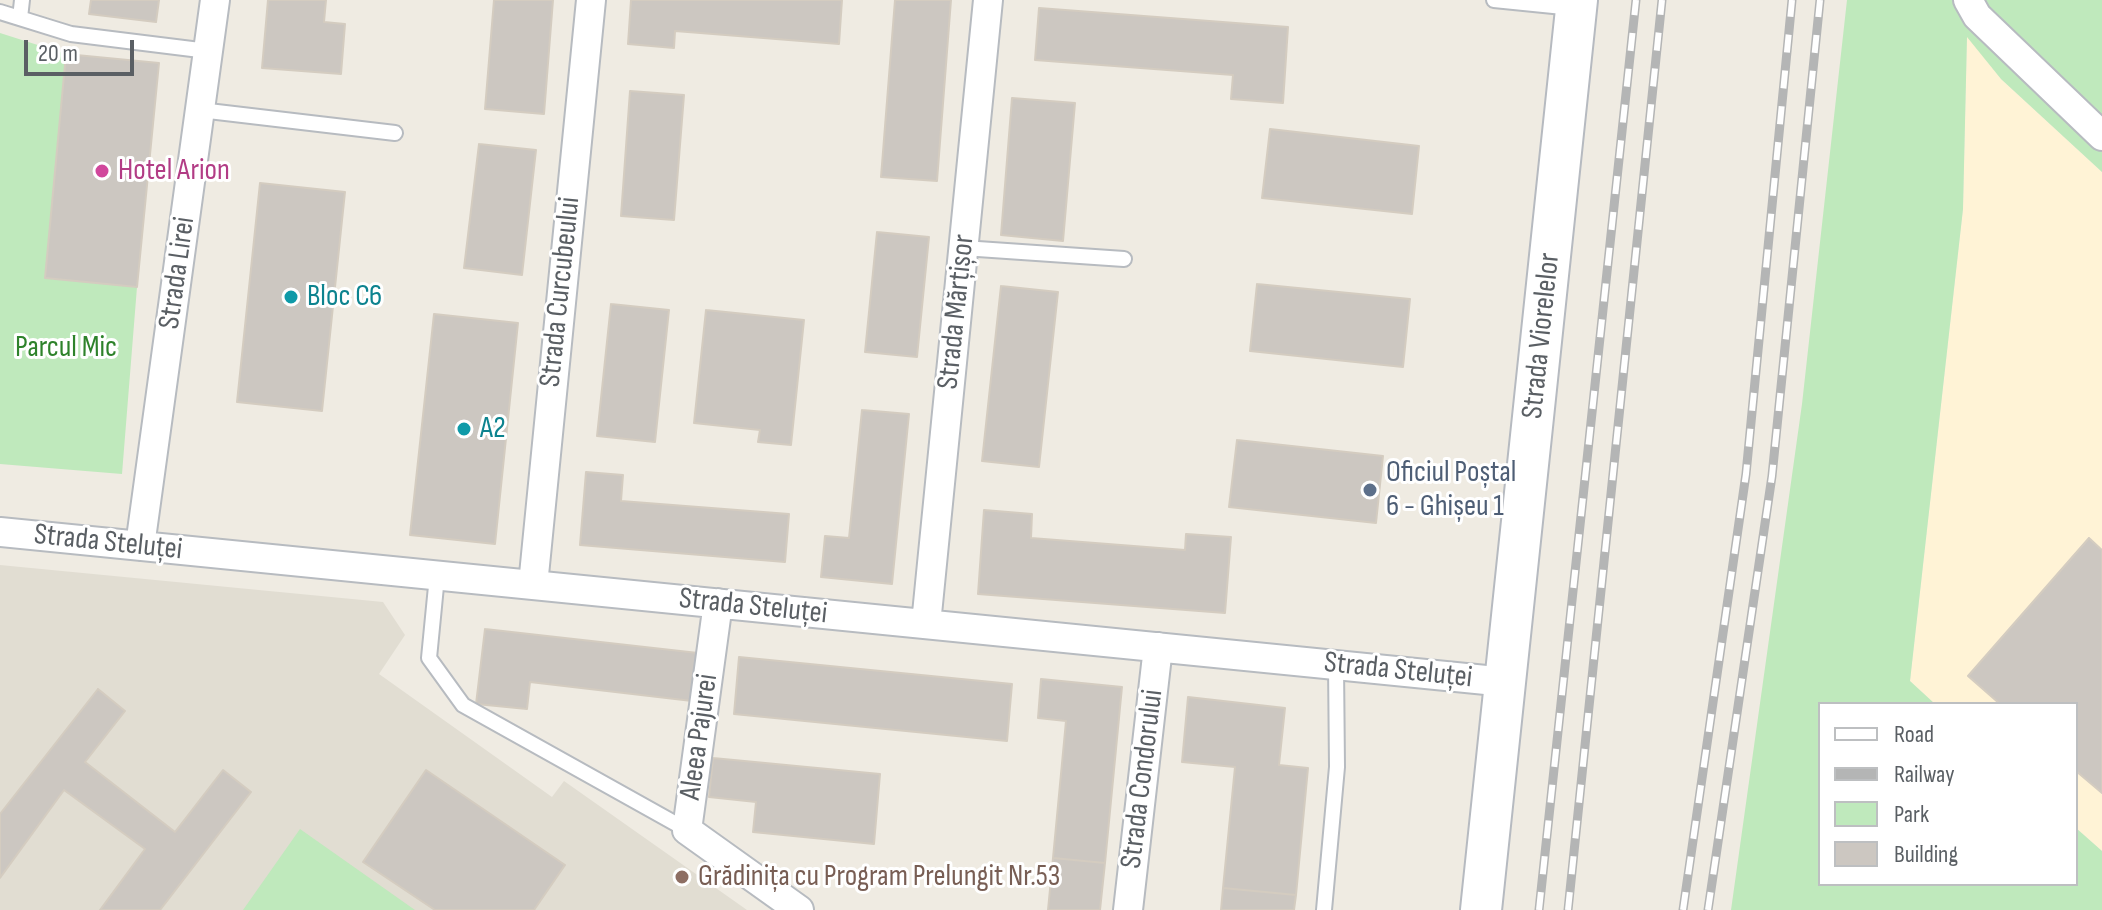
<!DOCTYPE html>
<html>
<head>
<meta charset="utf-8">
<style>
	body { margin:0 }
	#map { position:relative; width:2102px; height:910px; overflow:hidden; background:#efebe2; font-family:"Sofia Sans Condensed",sans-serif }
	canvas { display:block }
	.legend { position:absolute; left:1818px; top:702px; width:260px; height:184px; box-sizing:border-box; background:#fff; border:2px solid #bdbfc1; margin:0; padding:10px 14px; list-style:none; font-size:24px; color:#5a5f64 }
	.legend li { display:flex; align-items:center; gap:16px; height:40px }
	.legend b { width:40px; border:2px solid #bdbfc1 }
	.scale { position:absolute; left:24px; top:40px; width:110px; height:36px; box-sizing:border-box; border:4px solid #5a5f64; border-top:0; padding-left:10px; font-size:24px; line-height:28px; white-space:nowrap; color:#5a5f64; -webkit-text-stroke:6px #fff; paint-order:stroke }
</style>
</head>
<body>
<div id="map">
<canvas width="2102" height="910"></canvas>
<ul class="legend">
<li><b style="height:10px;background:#fff"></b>Road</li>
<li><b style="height:10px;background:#b4b5b5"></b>Railway</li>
<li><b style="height:22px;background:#bfe9bc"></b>Park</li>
<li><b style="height:22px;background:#ccc7c1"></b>Building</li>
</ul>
<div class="scale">20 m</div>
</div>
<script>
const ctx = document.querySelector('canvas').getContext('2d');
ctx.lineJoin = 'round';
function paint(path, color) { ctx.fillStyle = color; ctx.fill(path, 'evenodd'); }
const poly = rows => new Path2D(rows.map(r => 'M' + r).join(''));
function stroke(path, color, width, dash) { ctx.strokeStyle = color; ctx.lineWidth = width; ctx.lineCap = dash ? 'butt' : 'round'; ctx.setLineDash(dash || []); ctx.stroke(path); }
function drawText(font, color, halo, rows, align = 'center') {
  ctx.font = font + ' "Sofia Sans Condensed",sans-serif'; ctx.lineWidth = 6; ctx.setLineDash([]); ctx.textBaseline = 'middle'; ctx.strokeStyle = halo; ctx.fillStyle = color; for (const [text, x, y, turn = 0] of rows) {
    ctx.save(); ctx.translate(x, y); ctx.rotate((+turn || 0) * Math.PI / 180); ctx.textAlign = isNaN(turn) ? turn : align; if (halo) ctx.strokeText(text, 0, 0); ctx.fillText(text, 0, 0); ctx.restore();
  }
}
const commercial = poly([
	[1967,35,2001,79,2102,172,2102,851,2076,828,2076,704,1935,704,1910,681,1963,209]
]);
const education = poly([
	[0,565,383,602,405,635,379,674,552,797,564,781,747,910,0,910]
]);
const green = poly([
	[1847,0,2102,0,2102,172,2001,79,1967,37,1963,209,1910,681,1935,704,1820,704,1820,884,2076,884,2076,828,2102,851,2102,910,1731,910,1802,404],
	[0,33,66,54,45,278,137,287,122,474,0,464],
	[300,829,415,910,243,910]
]);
const building = poly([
	[91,0,159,0,156,22,89,14,91,0],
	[268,0,326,0,324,22,345,24,341,74,262,68,268,0],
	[494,0,553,0,544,114,485,109,494,0],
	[631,0,842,0,839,44,675,31,674,48,628,44,631,0],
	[895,0,951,0,937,181,881,177,895,0],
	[1039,8,1288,27,1283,103,1231,99,1233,75,1035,60,1039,8],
	[66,54,159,63,137,287,45,278,66,54],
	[630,91,684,95,674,220,621,216,630,91],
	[1012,98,1075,103,1063,241,1001,235,1012,98],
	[1270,129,1419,146,1412,214,1262,198,1270,129],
	[479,144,536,150,522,275,464,268,479,144],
	[260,183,345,192,322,411,237,402,260,183],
	[877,232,929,237,917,357,865,352,877,232],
	[1257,284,1410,299,1403,367,1250,351,1257,284],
	[1001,286,1058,292,1039,467,982,461,1001,286],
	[611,304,669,310,655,442,597,436,611,304],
	[706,310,804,320,791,445,758,442,760,430,694,423,706,310],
	[434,314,518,323,495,544,410,535,434,314],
	[862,410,909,414,892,584,821,577,825,536,849,538,862,410],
	[1237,440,1383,456,1376,523,1229,507,1237,440],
	[586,472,623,475,621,501,789,514,785,562,580,545,586,472],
	[984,510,1032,514,1031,538,1185,550,1186,534,1231,537,1225,613,978,594,984,510],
	[2089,538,2102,550,2102,793,2076,771,2076,704,2000,704,1968,676,2089,538],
	[485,629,698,653,692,701,530,682,527,709,476,704,485,629],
	[739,657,1012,684,1007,741,734,714,739,657],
	[1041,679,1122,687,1105,863,1053,858,1066,721,1038,718,1041,679],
	[98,689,125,711,85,762,175,832,223,770,251,792,160,910,100,910,145,849,64,790,0,878,0,814,98,689],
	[1188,697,1285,708,1279,765,1308,768,1296,895,1223,888,1235,767,1182,762,1188,697],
	[713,758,880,774,874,844,753,832,756,802,709,797,713,758],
	[426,770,565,865,534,910,435,910,363,862,426,770],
	[1053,858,1105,863,1100,910,1048,910,1053,858],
	[1223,888,1296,895,1294,910,1221,910,1223,888]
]);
const lane = poly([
	[1494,0,1573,8],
	[0,12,71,34,208,51],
	[20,18,22,0],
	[200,110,395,133],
	[963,248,1124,259],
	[437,576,429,658,463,705,687,830],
	[1324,910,1337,767,1336,665]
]);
const street = poly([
	[1968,0,1977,16,2102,136],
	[0,532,1506,682],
	[140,546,215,0],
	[533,585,591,0],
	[718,603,687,830,799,910],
	[926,624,988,0],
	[1128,910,1158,647]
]);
const secondary = poly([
	[1481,910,1577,0]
]);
const rail = poly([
	[1539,910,1636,0],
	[1568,910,1662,0],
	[1683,910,1746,474,1792,0],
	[1708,910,1772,476,1820,0]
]);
const markers = [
	[102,171,8,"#d1479c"],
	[291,297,8,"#0f9aa8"],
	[464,429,8,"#0f9aa8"],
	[1370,490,8,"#5c6f8a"],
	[682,877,8,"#8d6e63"]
];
const hotelNames = [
	["Hotel Arion",118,171]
];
const streetNames = [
	["Strada Lirei",178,273,-82],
	["Strada Curcubeului",561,292,-84],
	["Strada Mărțișor",957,312,-84],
	["Strada Viorelelor",1542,336,-84],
	["Strada Steluței",108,543,6],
	["Strada Steluței",753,607,6],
	["Strada Steluței",1398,671,6],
	["Aleea Pajurei",700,737,-82],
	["Strada Condorului",1143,779,-83]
];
const cultureNames = [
	["Bloc C6",307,297],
	["A2",480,429]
];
const parkNames = [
	["Parcul Mic",66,348]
];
const serviceNames = [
	["Oficiul Poștal",1386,473],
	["6 - Ghișeu 1",1386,507]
];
const educationNames = [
	["Grădinița cu Program Prelungit Nr.53",698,877]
];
paint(commercial, '#fff3d6');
paint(education, '#e1ddd2');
paint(green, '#bfe9bc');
paint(building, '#ccc7c1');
stroke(building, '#d4ccc0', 2);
stroke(lane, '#b7bbc0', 18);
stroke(street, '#b7bbc0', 32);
stroke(secondary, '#b6bac0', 44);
stroke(lane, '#fff', 14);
stroke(street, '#fff', 28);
stroke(secondary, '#fff', 40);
stroke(rail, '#b4b5b5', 9);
stroke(rail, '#fff', 6, [18]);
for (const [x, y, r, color] of markers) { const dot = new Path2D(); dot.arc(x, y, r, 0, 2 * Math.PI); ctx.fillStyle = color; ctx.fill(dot); stroke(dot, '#fff', 3); }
drawText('30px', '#b23c85', '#fff', hotelNames, 'left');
drawText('30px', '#5a5f64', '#fff', streetNames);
drawText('30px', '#0d838f', '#fff', cultureNames, 'left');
drawText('30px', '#2e822b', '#fff', parkNames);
drawText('30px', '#4e5e75', '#fff', serviceNames, 'left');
drawText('30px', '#785e54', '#fff', educationNames, 'left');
</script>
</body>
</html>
